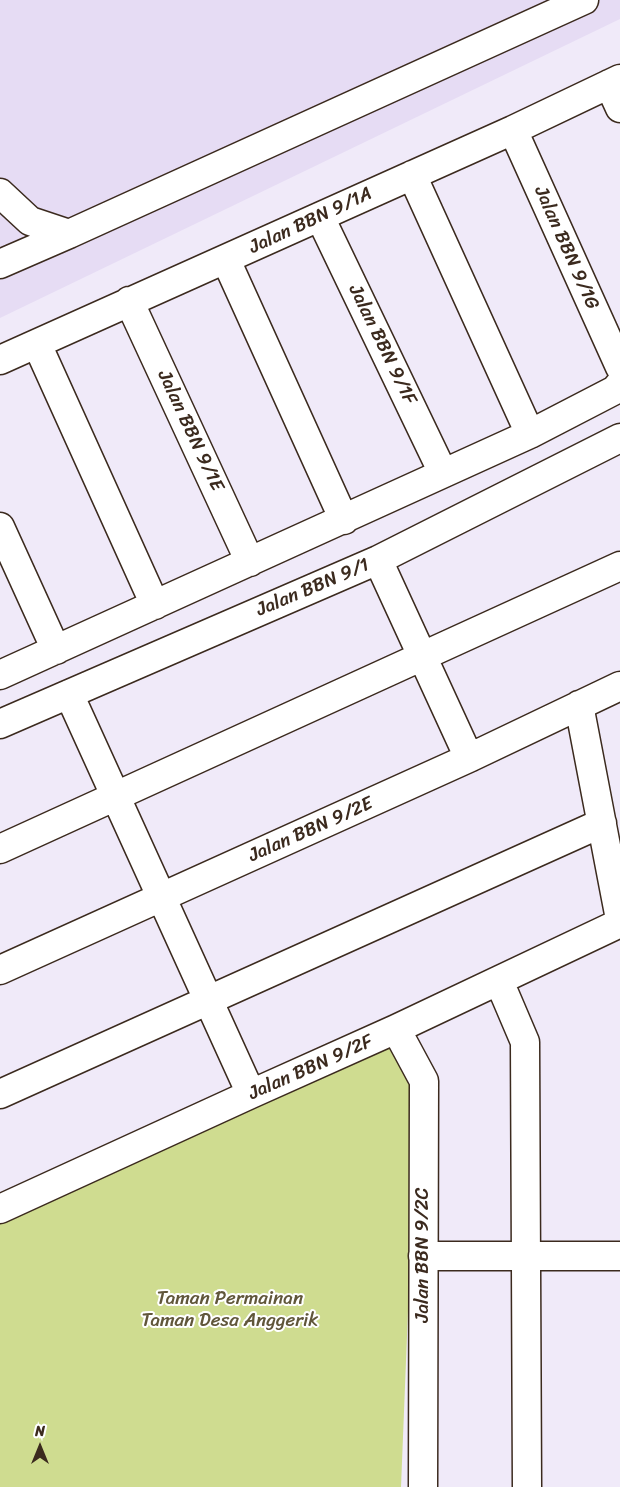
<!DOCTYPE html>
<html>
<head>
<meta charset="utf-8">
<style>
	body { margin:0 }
	#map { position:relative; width:620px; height:1487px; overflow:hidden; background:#f0eaf9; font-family:Sriracha,sans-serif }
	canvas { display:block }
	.north { position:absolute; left:15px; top:1422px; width:50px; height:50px; -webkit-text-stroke:4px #fff; paint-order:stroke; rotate:0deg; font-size:14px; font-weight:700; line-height:20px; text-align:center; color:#3b2a1e }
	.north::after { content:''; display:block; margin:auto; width:18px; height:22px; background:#3b2a1e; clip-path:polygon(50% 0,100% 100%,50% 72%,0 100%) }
</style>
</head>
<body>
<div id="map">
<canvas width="620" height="1487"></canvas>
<div class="north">N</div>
</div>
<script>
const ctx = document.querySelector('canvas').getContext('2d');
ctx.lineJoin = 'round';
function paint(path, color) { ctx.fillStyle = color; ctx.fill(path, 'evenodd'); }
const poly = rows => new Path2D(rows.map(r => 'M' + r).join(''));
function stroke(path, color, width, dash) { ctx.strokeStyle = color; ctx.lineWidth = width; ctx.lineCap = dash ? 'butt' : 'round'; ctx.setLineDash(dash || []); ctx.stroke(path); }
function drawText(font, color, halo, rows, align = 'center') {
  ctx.font = font + ' Sriracha,sans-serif'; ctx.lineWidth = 4; ctx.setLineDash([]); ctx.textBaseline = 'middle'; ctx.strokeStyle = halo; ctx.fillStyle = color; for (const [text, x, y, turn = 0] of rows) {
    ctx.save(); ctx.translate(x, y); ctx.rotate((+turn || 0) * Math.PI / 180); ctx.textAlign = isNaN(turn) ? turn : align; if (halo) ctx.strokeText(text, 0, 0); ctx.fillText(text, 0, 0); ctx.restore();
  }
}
const built = poly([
	[0,0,620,0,620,19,0,318]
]);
const green = poly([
	[392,1040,417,1084,401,1487,0,1487,0,1218]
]);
const minor = poly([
	[609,84,620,108],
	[513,130,620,367],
	[412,175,530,434],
	[0,193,30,221,69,234,584,0],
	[320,217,443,473],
	[226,260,344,520],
	[0,264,69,234],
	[129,301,250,562],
	[37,344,155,605],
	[0,360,513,130,620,79],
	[0,527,56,650],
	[378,560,469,758],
	[0,675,530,434,615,390,620,384],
	[69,694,251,1094],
	[579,705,620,919],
	[0,724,378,560,620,438],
	[0,849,620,566],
	[0,970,469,758,620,686],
	[499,981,525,1042,527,1487],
	[396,1029,424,1081,423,1487],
	[0,1094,602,823],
	[0,1209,251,1094,396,1029,620,923],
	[423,1256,620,1256]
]);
const streetNames = [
	["Jalan BBN 9/1A",311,221,-25],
	["Jalan BBN 9/1G",566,248,66],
	["Jalan BBN 9/1F",382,345,64],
	["Jalan BBN 9/1E",190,431,65],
	["Jalan BBN 9/1",313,588,-23],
	["Jalan BBN 9/2E",311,830,-24],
	["Jalan BBN 9/2F",311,1068,-24],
	["Jalan BBN 9/2C",423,1255,-90]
];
const parkNames = [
	["Taman Permainan",230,1299],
	["Taman Desa Anggerik",230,1321]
];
paint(built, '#e6dcf4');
paint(green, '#cfdc90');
stroke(minor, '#3b2a1e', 31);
stroke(minor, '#fff', 28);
drawText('19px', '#3b2a1e', '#fff', streetNames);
drawText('19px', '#60563a', '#fff', parkNames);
</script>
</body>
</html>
